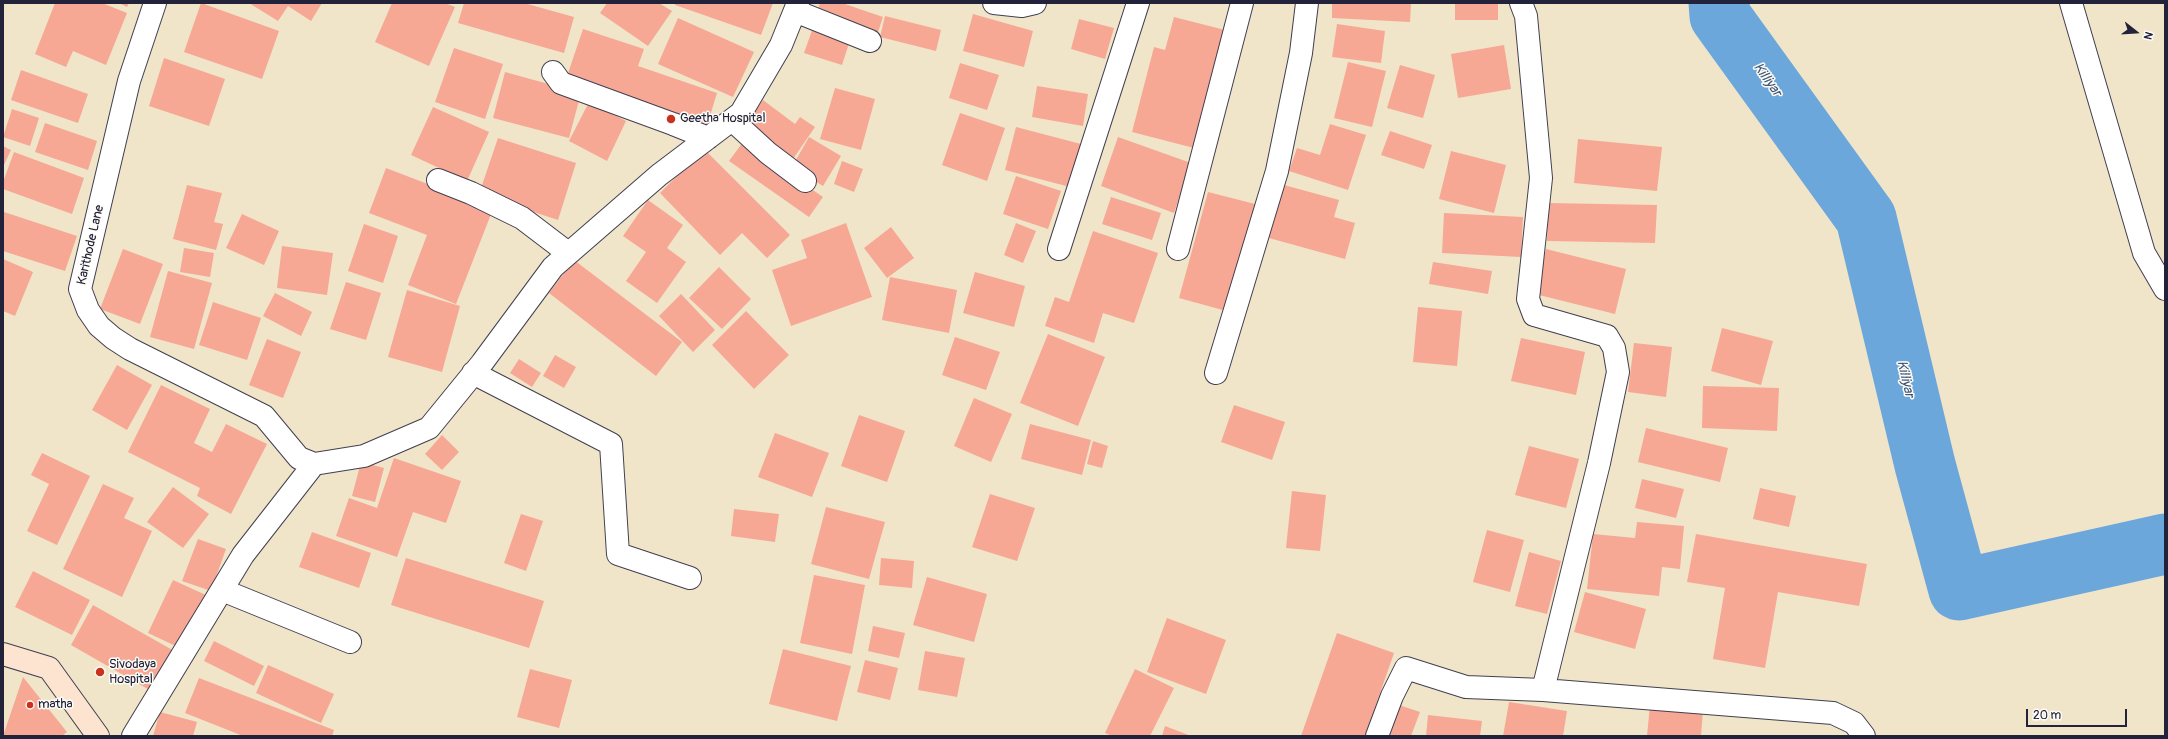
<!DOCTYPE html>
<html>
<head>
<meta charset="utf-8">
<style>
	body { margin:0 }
	#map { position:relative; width:2168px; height:739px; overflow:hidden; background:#f0e5c9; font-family:Pangolin,sans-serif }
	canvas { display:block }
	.frame { position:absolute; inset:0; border:4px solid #22223b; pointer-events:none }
	.north { position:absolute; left:2116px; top:12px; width:40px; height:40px; -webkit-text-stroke:3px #fdfcf7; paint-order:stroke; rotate:107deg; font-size:11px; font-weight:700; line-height:16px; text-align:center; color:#22223b }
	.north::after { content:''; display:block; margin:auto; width:14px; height:18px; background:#22223b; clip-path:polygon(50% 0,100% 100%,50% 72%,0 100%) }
	.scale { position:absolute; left:2026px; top:709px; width:101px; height:18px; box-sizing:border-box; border:2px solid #22223b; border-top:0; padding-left:5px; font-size:12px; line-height:14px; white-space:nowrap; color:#22223b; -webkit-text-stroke:3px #fdfcf7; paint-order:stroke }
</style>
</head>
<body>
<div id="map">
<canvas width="2168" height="739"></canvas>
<div class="frame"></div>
<div class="north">N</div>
<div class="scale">20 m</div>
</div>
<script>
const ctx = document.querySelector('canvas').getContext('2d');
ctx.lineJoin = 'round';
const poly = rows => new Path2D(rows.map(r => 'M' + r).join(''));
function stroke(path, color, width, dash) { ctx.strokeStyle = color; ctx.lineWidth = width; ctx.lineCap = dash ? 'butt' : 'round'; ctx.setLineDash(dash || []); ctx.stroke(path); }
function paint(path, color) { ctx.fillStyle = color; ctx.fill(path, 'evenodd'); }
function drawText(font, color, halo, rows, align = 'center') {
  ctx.font = font + ' Pangolin,sans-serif'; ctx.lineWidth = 3; ctx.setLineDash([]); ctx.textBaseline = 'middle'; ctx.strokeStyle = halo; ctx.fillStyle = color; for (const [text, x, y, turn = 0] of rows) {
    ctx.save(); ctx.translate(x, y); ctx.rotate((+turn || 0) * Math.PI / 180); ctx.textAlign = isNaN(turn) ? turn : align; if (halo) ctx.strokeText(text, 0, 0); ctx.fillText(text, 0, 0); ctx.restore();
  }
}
const river = poly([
	[1719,3,1720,16,1866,218,1925,465,1959,590,2165,544]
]);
const building = poly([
	[55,3,102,3,127,13,106,65,73,51,66,67,35,54],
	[119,3,129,3,127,7],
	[201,3,279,31,262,79,184,52],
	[249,3,322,3,311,21,288,6,278,21],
	[392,3,445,3,455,7,429,66,375,42],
	[464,3,524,3,574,17,564,53,458,23],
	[607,3,659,3,672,11,648,46,600,13],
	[675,3,773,3,761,35,675,5],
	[820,3,842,3,883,17,876,38,815,18],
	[1332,3,1411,3,1410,22,1332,18],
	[1455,3,1498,3,1498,20,1455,20],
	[973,14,1033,31,1024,67,963,51],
	[885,16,941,30,936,51,880,37],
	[1174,17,1225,30,1194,148,1132,132,1154,47,1165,50],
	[678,18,754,52,733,97,658,64],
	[1079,19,1114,28,1105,59,1071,49],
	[815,22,852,34,842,65,804,53],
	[1337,24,1385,31,1381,63,1332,57],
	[583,29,644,49,638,66,717,93,706,129,565,82],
	[1504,45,1511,89,1458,98,1451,54],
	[454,48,503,64,485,119,435,102],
	[164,58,225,79,209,126,149,106],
	[1348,62,1386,71,1372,127,1334,118],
	[960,63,999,75,987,110,949,98],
	[1400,65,1435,75,1423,118,1387,108],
	[21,70,88,94,78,123,11,100],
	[505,72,581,93,569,138,493,118],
	[1037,86,1088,94,1083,126,1032,117],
	[835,88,875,99,861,150,820,139],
	[763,100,795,124,800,117,815,127,793,159,745,126],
	[589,102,626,121,607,161,569,141],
	[433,107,489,132,467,181,411,155],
	[12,109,39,118,30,146,3,137],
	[960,113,1005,128,987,181,942,165],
	[45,123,97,141,88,170,35,152],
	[1330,124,1366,135,1348,190,1289,171,1297,148,1320,155],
	[1016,127,1081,144,1070,187,1005,170],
	[1390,131,1432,145,1424,169,1381,155],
	[809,137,841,156,823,186,792,167],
	[1118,137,1191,163,1174,213,1101,186],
	[498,138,576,163,558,220,479,194],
	[1578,139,1662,147,1657,191,1574,183],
	[743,142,823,197,809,217,729,161],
	[3,146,11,150,3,167],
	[704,149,790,235,767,258,742,233,720,255,660,193],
	[1451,151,1506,165,1494,213,1439,199],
	[14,152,84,178,72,214,3,189,3,182],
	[842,161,863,169,854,192,834,184],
	[386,168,493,209,456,304,408,285,427,235,369,213],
	[1016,176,1061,191,1048,229,1003,214],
	[187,185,222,193,214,222,223,224,216,250,173,239],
	[1284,185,1339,200,1334,217,1355,223,1345,259,1269,238],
	[1208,192,1259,205,1230,312,1179,298],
	[1111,197,1161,213,1152,240,1102,224],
	[648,200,683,225,667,248,686,262,657,303,626,281,646,252,623,236],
	[1548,203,1657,205,1655,243,1547,241],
	[4,212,77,236,65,271,3,251],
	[1444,213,1523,217,1521,257,1442,253],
	[242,214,279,231,264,265,226,248],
	[846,223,872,297,791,326,772,270,807,258,801,240],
	[1016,223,1036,231,1023,263,1004,255],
	[364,224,398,236,383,283,348,271],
	[891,227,914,258,887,278,864,248],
	[1093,231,1158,253,1134,323,1103,313,1094,343,1045,326,1055,297,1069,302],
	[282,246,333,253,327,295,277,288],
	[184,248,214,253,210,277,180,272],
	[123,249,163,264,140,324,100,309],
	[1546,249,1626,269,1615,314,1535,294],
	[3,259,33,272,15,316,3,311],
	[574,260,682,342,656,376,549,293],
	[1433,262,1492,271,1488,294,1429,284],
	[719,267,751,299,722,329,689,298],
	[168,271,212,283,194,349,150,337],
	[975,272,1025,286,1014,327,963,313],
	[890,277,957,290,949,333,882,320],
	[346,282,381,293,366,340,330,329],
	[407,290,460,306,442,372,388,357],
	[275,293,312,312,301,336,263,316],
	[681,294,715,330,693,352,659,316],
	[213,302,261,318,247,360,199,345],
	[1418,307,1462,311,1457,366,1413,362],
	[746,311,789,355,754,389,712,345],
	[1722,328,1773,341,1761,385,1711,371],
	[1048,334,1105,357,1078,426,1020,403],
	[955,337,1000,352,986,390,942,375],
	[1521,338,1585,352,1576,395,1511,381],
	[267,339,301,352,283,398,249,385],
	[1634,343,1672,347,1666,397,1628,392],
	[555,355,576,367,564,388,543,376],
	[519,359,541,373,532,387,510,373],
	[117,365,152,385,127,430,92,410],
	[161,385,210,409,194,443,212,452,226,424,267,444,231,514,197,496,200,488,128,452],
	[1703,386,1779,388,1777,431,1702,428],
	[974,398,1012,414,991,462,954,446],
	[1234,405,1285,422,1272,460,1221,442],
	[859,415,905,431,887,482,841,466],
	[1030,424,1091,440,1082,475,1021,459],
	[1646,428,1728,448,1720,482,1638,462],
	[775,433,829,453,812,497,758,477],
	[442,435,459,452,442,470,425,454],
	[1093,441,1108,446,1102,468,1087,464],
	[1529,446,1579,459,1566,508,1515,495],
	[42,453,90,476,57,545,27,531,49,484,31,475],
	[394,458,461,481,446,523,413,512,397,557,336,536,349,498,377,508],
	[361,462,384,468,375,502,352,496],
	[1642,479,1684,489,1676,518,1635,508],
	[103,484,134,498,124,518,152,531,122,597,63,569],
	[173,487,209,514,183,548,147,522],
	[1760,488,1796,496,1789,527,1753,519],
	[1292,491,1326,495,1320,551,1286,548],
	[990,494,1035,508,1017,561,972,547],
	[826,507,885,522,869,579,811,564],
	[734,509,779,514,775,542,731,536],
	[521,514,543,521,526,571,504,563],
	[1637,522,1684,526,1680,569,1662,567,1659,596,1587,589,1593,534,1635,538],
	[1487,530,1524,540,1510,592,1473,582],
	[312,532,371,553,359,588,299,567],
	[1696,534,1867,564,1859,606,1778,592,1765,668,1713,659,1725,588,1687,582],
	[198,539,226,549,211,591,182,581],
	[1529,552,1561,561,1547,614,1515,606],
	[406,558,544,601,529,648,391,605],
	[881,558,914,561,912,588,879,585],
	[33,571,90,600,72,635,15,607],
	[814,575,865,585,852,654,800,643],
	[927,577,987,594,974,642,913,625],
	[173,580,208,596,182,649,148,633],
	[1585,592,1646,609,1635,649,1574,632],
	[93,605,176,652,153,692,71,645],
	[1167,618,1226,640,1206,694,1147,672],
	[873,626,905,633,899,658,868,651],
	[1337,633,1394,653,1365,736,1301,736],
	[214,641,264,666,254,686,204,661],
	[783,649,851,666,837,721,769,704],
	[925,651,965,658,957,697,918,690],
	[865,660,898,668,890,700,857,692],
	[268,665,334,694,321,723,256,693],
	[530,669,572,680,559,728,517,717],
	[1135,669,1174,688,1150,736,1112,736,1105,733],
	[23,677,67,732,62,736,3,736],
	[199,678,334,730,332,736,243,736,185,713],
	[1509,702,1567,711,1563,736,1503,736],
	[1399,705,1420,712,1411,736,1388,736],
	[1650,705,1703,709,1701,736,1647,736],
	[160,712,197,722,193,736,153,736],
	[1428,715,1482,721,1480,736,1426,736],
	[1165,726,1191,736,1162,736]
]);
const minor = poly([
	[155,3,129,81,80,289,88,310,99,326,113,338,130,349,264,416,299,458,314,464],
	[994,3,1022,6,1035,3],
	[1521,3,1526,16,1541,178,1528,299,1534,315,1607,336,1614,348,1618,372,1599,463,1543,690],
	[2071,3,2144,253,2165,289],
	[795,11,870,41],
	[553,72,561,83,673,124,708,138],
	[732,120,768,153,805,181],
	[438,180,471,193,522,218,568,253],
	[1059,249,1138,3],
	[1178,249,1242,3],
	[473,373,611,444,618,554,690,578],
	[1216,373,1277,171,1301,53,1307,3],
	[222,590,350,642],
	[133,736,243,555,314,464,364,456,429,428,482,363,553,267,659,175,741,113,781,45,798,3],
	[1377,736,1392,696,1406,668,1466,687,1543,690,1833,713,1854,723,1864,736]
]);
const secondary = poly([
	[3,654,49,668,98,736]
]);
const markers = [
	[671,119,5,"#c8321e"],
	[100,672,5,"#c8321e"],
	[30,705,4,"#c8321e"]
];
const poiNames = [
	["Geetha Hospital",680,119],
	["Sivodaya",109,665],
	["Hospital",109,680],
	["matha",38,705]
];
const streetNames = [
	["Karithode Lane",91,245,-77]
];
const waterNames = [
	["Killiyar",1767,80,54],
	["Killiyar",1905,379,77]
];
stroke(river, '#6ca7dc', 61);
paint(building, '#f6a894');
stroke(minor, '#413f50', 24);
stroke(secondary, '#413f50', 24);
stroke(minor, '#fff', 22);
stroke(secondary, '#fde4d1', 22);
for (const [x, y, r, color] of markers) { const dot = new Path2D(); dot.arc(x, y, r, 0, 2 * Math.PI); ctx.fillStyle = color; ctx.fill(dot); stroke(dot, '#fdfcf7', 1.5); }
drawText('13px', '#22223b', '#fdfcf7', poiNames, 'left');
drawText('13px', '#22223b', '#fdfcf7', streetNames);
drawText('italic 14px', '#40577b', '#fdfcf7', waterNames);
</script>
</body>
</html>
